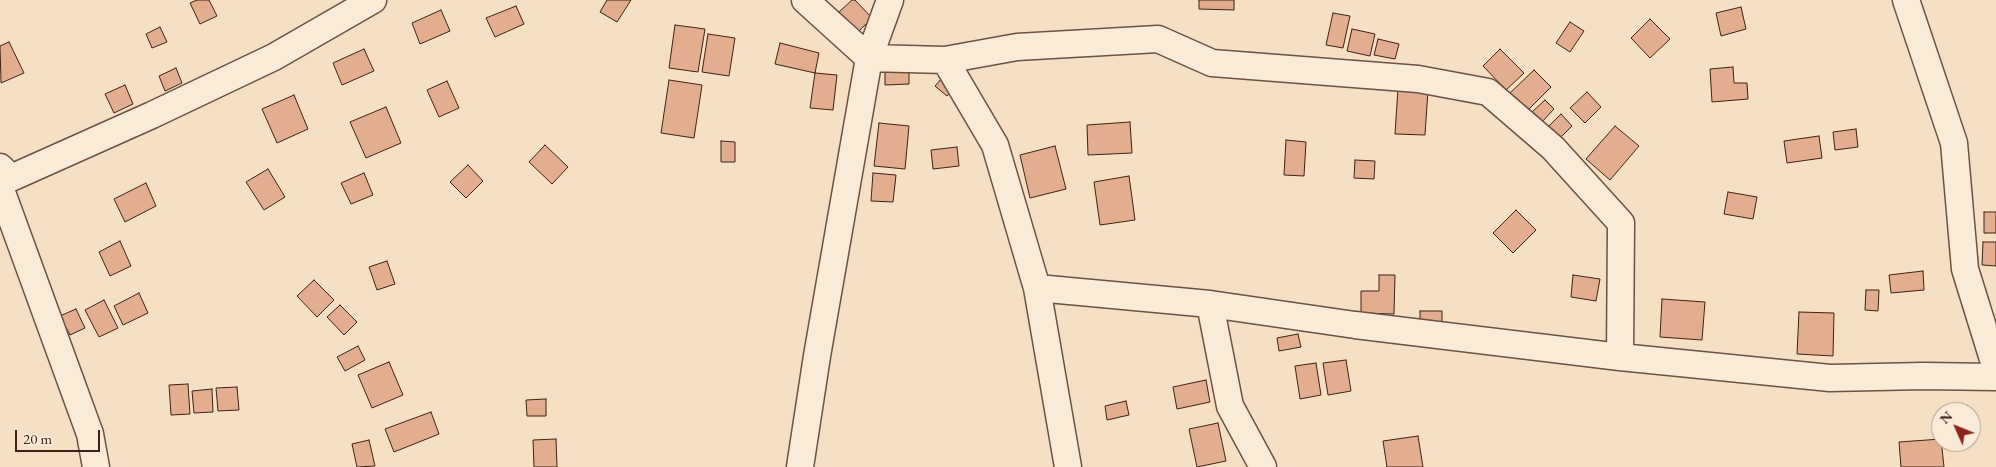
<!DOCTYPE html>
<html>
<head>
<meta charset="utf-8">
<style>
	body { margin:0 }
	#map { position:relative; width:1996px; height:467px; overflow:hidden; background:#f6e0c3; font-family:"EB Garamond",serif }
	canvas { display:block }
	.north { position:absolute; left:1931px; top:402px; width:50px; height:50px; box-sizing:border-box; background:#f9ebd8; border:1px solid #af9a8b; border-radius:50%; rotate:314deg; font-size:14px; font-weight:700; line-height:20px; text-align:center; color:#3f2117 }
	.north::after { content:''; display:block; margin:auto; width:18px; height:22px; background:#8f2418; clip-path:polygon(50% 0,100% 100%,50% 72%,0 100%) }
	.scale { position:absolute; left:15px; top:430px; width:85px; height:22px; box-sizing:border-box; border:2px solid #3f2117; border-top:0; padding-left:6px; font-size:15px; line-height:18px; white-space:nowrap; color:#3f2117; -webkit-text-stroke:4px #f9ebd8; paint-order:stroke }
</style>
</head>
<body>
<div id="map">
<canvas width="1996" height="467"></canvas>
<div class="north">N</div>
<div class="scale">20 m</div>
</div>
<script>
const ctx = document.querySelector('canvas').getContext('2d');
ctx.lineJoin = 'round';
function paint(path, color) { ctx.fillStyle = color; ctx.fill(path, 'evenodd'); }
const poly = rows => new Path2D(rows.map(r => 'M' + r).join(''));
function stroke(path, color, width, dash) { ctx.strokeStyle = color; ctx.lineWidth = width; ctx.lineCap = dash ? 'butt' : 'round'; ctx.setLineDash(dash || []); ctx.stroke(path); }
const building = poly([
	[197,0,209,0,217,16,200,24,190,3,197,0],
	[607,0,631,0,617,22,600,12,607,0],
	[852,0,855,0,872,18,858,32,839,12,852,0],
	[1199,0,1234,0,1234,10,1199,9,1199,0],
	[516,6,524,24,495,37,486,18,516,6],
	[1741,7,1746,29,1721,36,1716,13,1741,7],
	[441,10,450,31,420,44,412,23,441,10],
	[1333,13,1350,16,1343,48,1326,45,1333,13],
	[1650,19,1670,39,1650,58,1631,38,1650,19],
	[1570,22,1584,31,1570,52,1556,43,1570,22],
	[675,25,705,29,698,72,669,68,675,25],
	[160,27,167,42,152,48,146,34,160,27],
	[1352,29,1375,34,1370,56,1347,51,1352,29],
	[708,34,735,38,729,76,702,72,708,34],
	[1378,39,1399,44,1395,59,1374,55,1378,39],
	[9,42,24,73,1,83,0,46,9,42],
	[780,43,819,53,815,73,775,64,780,43],
	[364,49,374,71,342,85,333,63,364,49],
	[1500,49,1524,73,1506,90,1483,66,1500,49],
	[1733,67,1734,83,1747,83,1748,99,1712,102,1710,69,1733,67],
	[176,68,182,83,165,91,159,76,176,68],
	[909,69,909,84,885,85,885,70,909,69],
	[1534,70,1551,87,1527,111,1510,93,1534,70],
	[815,73,837,75,833,110,810,108,815,73],
	[942,78,954,88,947,96,935,86,942,78],
	[669,80,702,85,694,138,661,133,669,80],
	[447,81,459,108,439,117,427,90,447,81],
	[125,85,133,104,114,113,105,94,125,85],
	[1398,88,1428,90,1425,135,1395,134,1398,88],
	[1587,92,1601,107,1585,123,1570,108,1587,92],
	[294,95,308,129,277,143,262,109,294,95],
	[1545,100,1554,109,1541,123,1531,113,1545,100],
	[386,107,401,143,366,158,350,122,386,107],
	[1561,114,1572,126,1559,139,1548,127,1561,114],
	[1130,122,1132,153,1088,155,1087,125,1130,122],
	[879,123,909,126,905,169,874,166,879,123],
	[1615,126,1639,146,1610,180,1586,159,1615,126],
	[1856,129,1858,147,1835,150,1833,132,1856,129],
	[1819,136,1822,158,1787,163,1784,141,1819,136],
	[1286,140,1306,142,1304,176,1284,175,1286,140],
	[721,141,735,142,735,162,721,162,721,141],
	[545,145,568,167,552,184,529,162,545,145],
	[1055,146,1066,189,1030,198,1020,155,1055,146],
	[957,147,959,166,933,169,931,150,957,147],
	[1355,160,1375,161,1374,179,1354,178,1355,160],
	[468,165,483,181,466,198,450,182,468,165],
	[268,169,285,197,264,210,246,182,268,169],
	[364,173,373,195,351,204,341,183,364,173],
	[873,173,896,175,893,202,871,201,873,173],
	[1129,176,1135,220,1100,225,1094,182,1129,176],
	[146,183,156,206,125,222,114,199,146,183],
	[1728,192,1757,197,1753,219,1724,214,1728,192],
	[1516,210,1536,230,1513,253,1493,233,1516,210],
	[1984,212,1996,212,1996,233,1984,233,1984,212],
	[120,241,131,266,110,276,99,252,120,241],
	[1983,242,1996,242,1996,266,1982,265,1983,242],
	[387,261,395,284,377,290,369,267,387,261],
	[1923,271,1924,290,1891,293,1889,275,1923,271],
	[1379,275,1395,275,1394,314,1361,313,1361,291,1379,291,1379,275],
	[1573,275,1600,279,1596,301,1571,297,1573,275],
	[314,280,334,300,317,317,297,296,314,280],
	[1866,290,1879,290,1878,311,1865,310,1866,290],
	[139,293,148,313,123,325,114,306,139,293],
	[1662,299,1705,302,1702,340,1660,337,1662,299],
	[104,300,118,328,99,337,85,310,104,300],
	[340,305,357,322,344,335,327,317,340,305],
	[76,309,85,328,70,335,60,316,76,309],
	[1420,311,1442,311,1442,327,1420,327,1420,311],
	[1799,312,1834,313,1833,356,1797,354,1799,312],
	[1298,334,1301,347,1279,351,1277,338,1298,334],
	[358,346,365,360,345,371,337,357,358,346],
	[1346,360,1351,391,1328,395,1323,363,1346,360],
	[389,362,403,395,372,408,358,375,389,362],
	[1316,363,1321,395,1300,399,1295,366,1316,363],
	[1206,380,1210,402,1177,409,1173,387,1206,380],
	[188,384,190,414,171,415,169,385,188,384],
	[237,387,239,410,218,411,216,388,237,387],
	[212,389,213,412,194,413,192,391,212,389],
	[546,399,546,416,527,416,526,400,546,399],
	[1126,401,1129,415,1107,420,1105,406,1126,401],
	[431,412,439,434,394,452,385,429,431,412],
	[1218,423,1226,461,1197,467,1189,429,1218,423],
	[1418,436,1423,467,1387,467,1383,441,1418,436],
	[556,439,557,467,534,467,533,440,556,439],
	[1941,439,1944,467,1901,467,1899,442,1941,439],
	[369,440,375,466,357,467,352,444,369,440]
]);
const minor = poly([
	[805,0,869,58,945,60,995,145,1037,288,1068,467],
	[1906,0,1954,143,1965,269,1996,369],
	[945,60,1017,47,1158,39,1212,63,1418,79,1488,92,1553,148,1621,223,1620,357],
	[0,167,11,178,152,115,274,57,373,0],
	[0,187,90,434,96,467],
	[1037,288,1210,304,1355,325,1620,357,1830,378,1923,376,1996,377],
	[1210,304,1230,406,1263,467],
	[800,467,817,356,869,58,890,0]
]);
paint(building, '#e2ae8f');
stroke(building, '#3f2117', 1);
stroke(minor, '#6d5142', 29);
stroke(minor, '#f9ebd8', 26);
</script>
</body>
</html>
